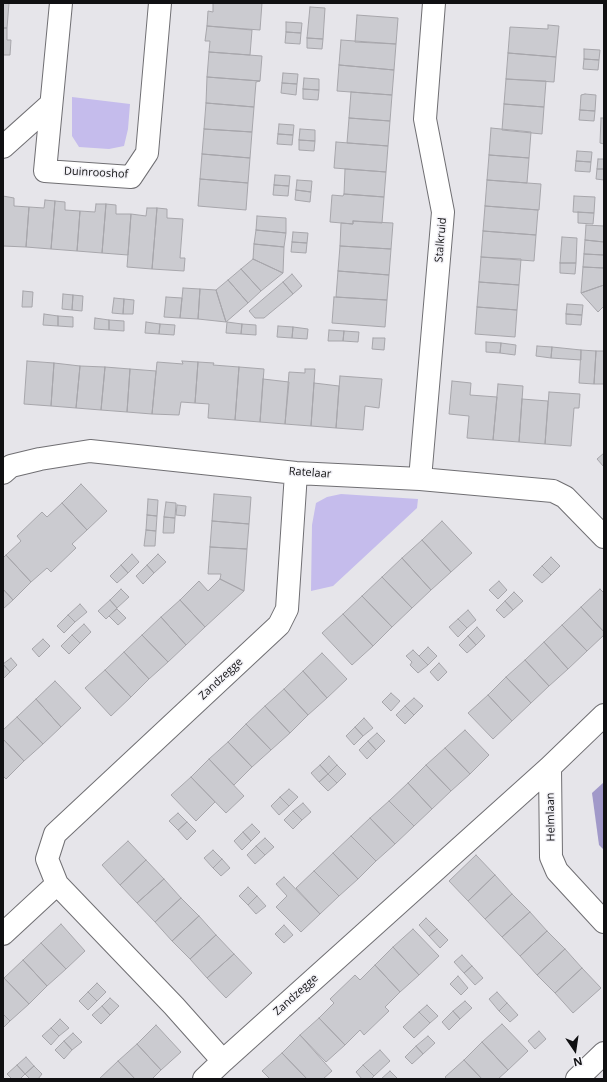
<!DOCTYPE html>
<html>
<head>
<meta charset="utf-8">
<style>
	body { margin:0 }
	#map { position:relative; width:607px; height:1082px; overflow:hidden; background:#e6e5ea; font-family:"Open Sans",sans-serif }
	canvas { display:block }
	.frame { position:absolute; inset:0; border:4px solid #101012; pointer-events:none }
	.north { position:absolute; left:555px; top:1030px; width:40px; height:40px; -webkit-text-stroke:3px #f3f2f7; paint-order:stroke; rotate:167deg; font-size:11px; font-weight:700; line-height:16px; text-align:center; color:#101012 }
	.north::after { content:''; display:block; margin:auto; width:14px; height:18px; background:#101012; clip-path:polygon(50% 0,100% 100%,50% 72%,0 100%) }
</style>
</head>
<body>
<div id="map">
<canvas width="607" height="1082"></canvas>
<div class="frame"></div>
<div class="north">N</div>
</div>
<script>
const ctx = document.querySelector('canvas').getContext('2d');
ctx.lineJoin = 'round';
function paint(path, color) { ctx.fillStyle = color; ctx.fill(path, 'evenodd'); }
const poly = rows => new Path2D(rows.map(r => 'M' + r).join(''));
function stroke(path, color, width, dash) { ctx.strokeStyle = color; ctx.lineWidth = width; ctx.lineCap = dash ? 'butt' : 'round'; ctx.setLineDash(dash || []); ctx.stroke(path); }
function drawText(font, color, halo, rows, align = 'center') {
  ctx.font = font + ' "Open Sans",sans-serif'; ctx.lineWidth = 3; ctx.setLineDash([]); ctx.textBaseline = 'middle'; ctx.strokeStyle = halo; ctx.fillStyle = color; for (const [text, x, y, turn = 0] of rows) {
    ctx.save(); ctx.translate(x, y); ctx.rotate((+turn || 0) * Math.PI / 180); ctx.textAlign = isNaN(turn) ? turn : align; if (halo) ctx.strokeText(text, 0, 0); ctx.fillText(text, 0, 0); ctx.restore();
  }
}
const green = poly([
	[72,97,130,104,128,129,124,146,109,149,79,147,72,136],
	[341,494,418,499,417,508,333,586,311,591,312,525,316,503,327,497]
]);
const water = poly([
	[604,782,604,850,599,845,592,793]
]);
const building = poly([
	[3,3,9,3,7,28,3,28,3,3],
	[213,3,262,3,260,30,207,26,208,11,213,12,213,3],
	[310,7,325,8,323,39,307,38,310,7],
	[357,15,398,18,396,44,355,42,357,15],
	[286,22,302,23,301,33,286,32,286,22],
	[548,25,559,26,556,57,508,53,510,27,548,29,548,25],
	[207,26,252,30,250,55,209,52,210,41,205,41,207,26],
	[3,28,7,28,7,40,11,40,10,55,3,55,3,28],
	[286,32,301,33,300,44,285,43,286,32],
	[307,38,323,39,322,49,307,48,307,38],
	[341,40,396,44,394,70,339,65,341,40],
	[584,49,600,50,599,60,584,59,584,49],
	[209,52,262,56,260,81,207,77,209,52],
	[508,53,556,57,554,82,506,79,508,53],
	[584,59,599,60,598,70,583,69,584,59],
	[339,65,394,70,392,95,337,91,339,65],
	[283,73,298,74,297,84,282,83,283,73],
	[207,77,260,81,256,82,254,107,206,103,207,77],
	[304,78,319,79,319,90,303,89,304,78],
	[506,79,546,81,544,107,504,104,506,79],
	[282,83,297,84,296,95,281,93,282,83],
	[303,89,319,90,318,100,303,99,303,89],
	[351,92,392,95,390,121,349,118,351,92],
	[585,94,596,95,595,111,580,110,581,95,585,94],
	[206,103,254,107,252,132,204,129,206,103],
	[504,104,544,107,542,134,502,130,504,104],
	[580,110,595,111,594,121,579,120,580,110],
	[349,118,390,121,388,146,347,143,349,118],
	[601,118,604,118,604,144,600,143,601,118],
	[279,124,294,125,293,135,278,134,279,124],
	[491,128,531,132,529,158,489,155,491,128],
	[204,129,252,132,250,158,202,154,204,129],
	[300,129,315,130,315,141,299,140,300,129],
	[278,134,293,135,292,145,277,144,278,134],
	[299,140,315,141,314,151,299,150,299,140],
	[336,142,388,146,386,172,334,168,336,142],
	[577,151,592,152,591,162,576,161,577,151],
	[202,154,250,158,248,183,200,179,202,154],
	[489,155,529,158,527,183,487,180,489,155],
	[598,159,604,159,604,169,597,169,598,159],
	[576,161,591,162,590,172,575,171,576,161],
	[345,169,386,172,384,197,344,194,345,169],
	[597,169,604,169,604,180,596,179,597,169],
	[275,175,290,176,289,186,274,185,275,175],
	[200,179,248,183,246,210,198,206,200,179],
	[297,180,312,181,311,192,296,190,297,180],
	[487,180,541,184,539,210,485,206,487,180],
	[274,185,289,186,288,196,273,195,274,185],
	[296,190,311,192,310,202,295,200,296,190],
	[344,194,384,197,382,223,353,221,353,224,330,222,332,195,343,196,344,194],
	[3,196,14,198,14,206,29,207,26,247,3,246,3,196],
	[574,196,595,197,594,213,573,212,574,196],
	[45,200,55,201,51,249,26,247,29,207,44,208,45,200],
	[55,201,65,202,65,210,80,211,77,251,51,249,55,201],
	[96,204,106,204,102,253,77,251,80,211,95,212,96,204],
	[106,204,116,205,116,214,131,214,128,255,102,253,106,204],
	[485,206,538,210,536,235,483,231,485,206],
	[147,208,157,208,152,269,127,267,131,214,146,216,147,208],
	[157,208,167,209,167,218,183,219,180,258,185,258,184,271,152,269,157,208],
	[578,212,594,213,593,224,578,223,578,212],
	[257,216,286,218,286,233,256,230,257,216],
	[353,221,393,223,391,249,340,246,341,223,353,224,353,221],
	[586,225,604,226,604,242,585,240,586,225],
	[256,230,286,233,284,247,254,244,256,230],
	[483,231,536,235,534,261,481,257,483,231],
	[293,232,308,233,307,243,292,242,293,232],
	[562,237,577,238,576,263,560,263,562,237],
	[585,240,604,242,604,255,584,254,585,240],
	[292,242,307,243,306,253,291,252,292,242],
	[254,244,284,247,283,273,253,259,254,244],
	[340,246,391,249,389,275,338,271,340,246],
	[584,254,604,255,604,268,583,267,584,254],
	[481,257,521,259,519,285,479,282,481,257],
	[253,259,283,273,261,291,241,269,253,259],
	[560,263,576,263,575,274,560,273,560,263],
	[583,267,604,268,604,285,581,293,583,267],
	[241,269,261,291,248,303,228,280,241,269],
	[338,271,389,275,387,300,336,297,338,271],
	[292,274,302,286,293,294,283,282,292,274],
	[228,280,248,303,226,322,216,290,228,280],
	[283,282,293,294,264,318,255,318,249,311,283,282],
	[479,282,519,285,517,310,477,307,479,282],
	[604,285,604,306,598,312,581,293,604,285],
	[183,288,200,289,198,319,180,318,183,288],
	[200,289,216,290,226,322,198,319,200,289],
	[23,291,33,292,32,307,22,307,23,291],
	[63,294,73,295,72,310,62,309,63,294],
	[73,295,83,296,82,311,72,310,73,295],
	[166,297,182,298,180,318,164,317,166,297],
	[334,297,387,300,385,327,332,323,334,297],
	[114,298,124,299,123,314,112,313,114,298],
	[124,299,134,300,133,314,123,314,124,299],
	[567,304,583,305,582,315,566,314,567,304],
	[477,307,517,310,515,337,475,334,477,307],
	[44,314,58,316,58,326,43,325,44,314],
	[566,314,582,315,581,325,566,324,566,314],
	[58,316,73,317,73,327,58,326,58,316],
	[95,318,109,320,109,330,94,329,95,318],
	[109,320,124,321,124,331,109,330,109,320],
	[146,322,160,324,159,334,145,333,146,322],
	[227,322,242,324,241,334,226,333,227,322],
	[160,324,175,325,174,335,159,334,160,324],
	[242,324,256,325,256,335,241,334,242,324],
	[278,326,293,327,292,338,277,337,278,326],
	[293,327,308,329,307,339,292,338,293,327],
	[329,330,344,331,343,341,328,341,329,330],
	[344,331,359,332,358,342,343,341,344,331],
	[373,338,385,338,384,350,372,349,373,338],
	[486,342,501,343,500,353,486,352,486,342],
	[501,343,516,345,515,355,500,353,501,343],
	[537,346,552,347,551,358,536,356,537,346],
	[552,347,581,350,581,360,551,358,552,347],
	[581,350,596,351,594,384,579,383,581,350],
	[596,351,604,351,604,384,594,384,596,351],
	[27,361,54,363,51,406,24,404,27,361],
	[182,361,198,362,195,403,181,402,179,415,152,414,157,362,183,364,182,361],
	[198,362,214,363,213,365,239,367,235,420,208,418,209,404,195,403,198,362],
	[54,363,80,366,76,408,51,406,54,363],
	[80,366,105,367,101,410,76,408,80,366],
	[105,367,130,369,127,412,101,410,105,367],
	[239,367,264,369,260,422,235,420,239,367],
	[130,369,156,371,152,414,127,412,130,369],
	[305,369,315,369,311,426,285,424,289,372,305,373,305,369],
	[340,376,382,379,379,408,365,406,363,430,336,428,340,376],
	[263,379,289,382,285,424,260,422,263,379],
	[452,381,471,383,470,395,497,397,493,440,467,438,469,416,449,414,452,381],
	[314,383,339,386,336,428,311,426,314,383],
	[498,384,523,386,519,442,493,440,498,384],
	[549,392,580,394,579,408,574,408,571,446,545,444,549,392],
	[522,399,548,401,545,444,519,442,522,399],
	[604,453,604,467,597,459,604,453],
	[81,484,107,511,87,530,62,503,81,484],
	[214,494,251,497,249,524,212,521,214,494],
	[148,499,158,500,157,516,147,515,148,499],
	[166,502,176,503,175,518,164,517,166,502],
	[62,503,87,530,72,544,76,548,51,572,47,568,31,582,6,555,21,541,17,536,42,512,47,517,62,503],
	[177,505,186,506,185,516,176,515,177,505],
	[147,515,157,516,156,531,146,530,147,515],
	[164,517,175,518,174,533,163,533,164,517],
	[212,521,249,524,247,549,210,547,212,521],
	[442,521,472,553,451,572,422,540,442,521],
	[146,530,156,531,155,546,144,546,146,530],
	[422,540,451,572,431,590,402,558,422,540],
	[210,547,247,549,244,591,220,579,221,574,208,574,210,547],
	[132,554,139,562,128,573,121,565,132,554],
	[158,554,166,562,154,573,147,565,158,554],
	[6,555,31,582,13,600,3,589,3,558,6,555],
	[551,557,560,566,551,575,542,566,551,557],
	[402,558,431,590,412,608,382,577,402,558],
	[121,565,128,573,117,583,110,576,121,565],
	[147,565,154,573,143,584,136,576,147,565],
	[542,566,551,575,542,583,533,575,542,566],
	[382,577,412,608,392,627,362,596,382,577],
	[220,579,244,591,205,627,180,600,199,581,208,591,220,579],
	[499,581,507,590,498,599,489,590,499,581],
	[3,589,13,600,3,609,3,589],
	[121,589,129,597,117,608,110,600,121,589],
	[600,589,604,593,604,632,581,607,600,589],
	[514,592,523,601,513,610,505,601,514,592],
	[362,596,392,627,373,646,343,614,362,596],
	[110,600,117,608,106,619,98,611,110,600],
	[180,600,205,627,186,645,161,617,180,600],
	[505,601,513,610,504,618,496,610,505,601],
	[80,604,87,612,75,622,68,615,80,604],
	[581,607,604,632,604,635,587,651,562,625,581,607],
	[117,609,126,618,118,625,109,616,117,609],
	[468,610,476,620,467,628,458,619,468,610],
	[343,614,373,646,352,665,322,633,343,614],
	[68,615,75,622,64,633,57,626,68,615],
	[161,617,186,645,168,662,142,635,161,617],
	[458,619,467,628,458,637,449,627,458,619],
	[84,624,91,632,80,643,72,635,84,624],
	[562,625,587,651,568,669,544,642,562,625],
	[477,627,485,636,476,645,468,636,477,627],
	[72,635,80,643,69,654,61,646,72,635],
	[142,635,168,662,149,679,124,652,142,635],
	[468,636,476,645,467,653,459,645,468,636],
	[43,639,50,646,39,657,32,649,43,639],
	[544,642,568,669,549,686,525,660,544,642],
	[428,647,437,656,428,665,419,656,428,647],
	[413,650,428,665,418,673,410,665,412,662,406,656,413,650],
	[124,652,149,679,131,697,105,670,124,652],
	[322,653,347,679,327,698,303,671,322,653],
	[11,658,17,665,10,672,3,664,11,658],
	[525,660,549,686,531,703,506,677,525,660],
	[439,663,447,672,438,681,430,672,439,663],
	[3,664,10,672,3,679,3,664],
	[105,670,131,697,111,716,85,688,105,670],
	[303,671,327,698,308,715,284,689,303,671],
	[506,677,531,703,512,721,488,695,506,677],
	[55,681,81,708,61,727,36,699,55,681],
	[284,689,308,715,290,733,265,706,284,689],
	[391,693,400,701,391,711,382,702,391,693],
	[488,695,512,721,493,739,468,713,488,695],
	[414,698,423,706,414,715,405,706,414,698],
	[36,699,61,727,43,744,17,717,36,699],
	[265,706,290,733,271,750,246,724,265,706],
	[405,706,414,715,405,724,396,715,405,706],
	[17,717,43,744,24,761,3,739,3,730,17,717],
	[364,718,373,728,363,736,355,727,364,718],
	[246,724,271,750,252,767,228,742,246,724],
	[355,727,363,736,354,745,346,736,355,727],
	[465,730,489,755,470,774,445,748,465,730],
	[377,733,385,741,376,750,368,741,377,733],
	[3,739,24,761,6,779,3,776,3,739],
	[368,741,376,750,367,759,359,750,368,741],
	[228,742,252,767,234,785,209,759,228,742],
	[445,748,470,774,451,791,426,765,445,748],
	[329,756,337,765,328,774,320,765,329,756],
	[209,759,244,796,226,813,191,777,209,759],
	[320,765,328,774,319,782,311,773,320,765],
	[337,765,346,774,337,783,328,774,337,765],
	[426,765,451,791,432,809,408,783,426,765],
	[328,774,337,783,328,791,319,782,328,774],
	[191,777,215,802,196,821,171,795,191,777],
	[408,783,432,809,414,826,389,801,408,783],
	[289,789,298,797,289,806,280,797,289,789],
	[280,797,289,806,279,815,271,806,280,797],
	[389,801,414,826,395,844,370,818,389,801],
	[303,803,311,812,302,820,293,811,303,803],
	[293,811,302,820,293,829,284,820,293,811],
	[178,813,187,822,178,830,169,821,178,813],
	[370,818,395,844,376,861,351,836,370,818],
	[187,822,196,831,187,840,178,830,187,822],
	[252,824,260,832,251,841,243,832,252,824],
	[243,832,251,841,242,850,234,841,243,832],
	[351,836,376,861,358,879,333,853,351,836],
	[265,838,274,847,265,855,256,846,265,838],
	[128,841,146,860,120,885,102,865,128,841],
	[256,846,265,855,255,864,247,855,256,846],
	[213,850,222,859,213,868,204,858,213,850],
	[333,853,358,879,339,896,314,871,333,853],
	[476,855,495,875,468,901,449,881,476,855],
	[222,859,230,868,221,876,213,868,222,859],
	[146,860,164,879,137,903,120,885,146,860],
	[314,871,339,896,320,914,296,888,314,871],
	[495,875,512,894,485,919,468,901,495,875],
	[284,877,320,914,301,932,276,907,287,896,276,884,284,877],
	[164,879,181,898,155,922,137,903,164,879],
	[248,887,257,896,248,905,239,896,248,887],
	[512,894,530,912,502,937,485,919,512,894],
	[257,896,266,906,256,914,248,905,257,896],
	[181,898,199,916,172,941,155,922,181,898],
	[530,912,547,931,520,956,502,937,530,912],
	[199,916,216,935,190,959,172,941,199,916],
	[426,918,437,929,429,936,419,925,426,918],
	[61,924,85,951,66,969,41,943,61,924],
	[284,925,293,935,284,943,275,934,284,925],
	[413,929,439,956,419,975,393,947,413,929],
	[437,929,448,940,440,948,429,936,437,929],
	[547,931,565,949,537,975,520,956,547,931],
	[216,935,234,954,207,978,190,959,216,935],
	[41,943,66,969,47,986,23,960,41,943],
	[393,947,419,975,400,992,375,965,393,947],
	[565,949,582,968,555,993,537,975,565,949],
	[234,954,252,973,226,998,207,978,234,954],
	[462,955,472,966,464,973,454,962,462,955],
	[23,960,47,986,29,1004,4,978,23,960],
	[375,965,400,992,385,1007,389,1011,364,1035,360,1030,345,1045,319,1018,334,1003,330,999,355,975,360,980,375,965],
	[472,966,483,978,475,985,464,973,472,966],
	[582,968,601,988,573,1013,555,993,582,968],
	[458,976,468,988,461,995,450,984,458,976],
	[4,978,29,1004,10,1021,3,1014,3,979,4,978],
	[97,983,106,992,97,1001,88,992,97,983],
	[88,992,97,1001,88,1010,79,1001,88,992],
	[497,992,507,1003,499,1011,489,999,497,992],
	[110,998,119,1006,110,1015,102,1006,110,998],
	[465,1001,472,1008,460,1019,453,1011,465,1001],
	[507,1003,518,1015,510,1022,499,1011,507,1003],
	[427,1005,438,1016,430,1023,419,1012,427,1005],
	[102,1006,110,1015,101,1024,92,1015,102,1006],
	[453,1011,460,1019,449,1030,442,1022,453,1011],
	[419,1012,430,1023,414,1038,403,1027,419,1012],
	[3,1014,10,1021,3,1028,3,1014],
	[319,1018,345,1045,326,1062,300,1035,319,1018],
	[60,1019,69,1028,59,1036,51,1028,60,1019],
	[502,1024,528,1051,508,1070,482,1042,502,1024],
	[156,1025,181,1052,161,1070,137,1044,156,1025],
	[51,1028,59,1036,51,1045,42,1036,51,1028],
	[539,1031,546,1039,535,1049,528,1041,539,1031],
	[73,1033,82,1042,72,1050,64,1041,73,1033],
	[300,1035,332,1071,323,1079,307,1079,282,1053,300,1035],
	[428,1036,435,1043,423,1054,416,1046,428,1036],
	[64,1041,72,1050,64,1059,55,1050,64,1041],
	[482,1042,508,1070,498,1079,482,1079,464,1060,482,1042],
	[137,1044,161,1070,152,1079,135,1079,118,1061,137,1044],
	[416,1046,423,1054,412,1064,405,1057,416,1046],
	[380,1050,390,1061,374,1076,363,1065,380,1050],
	[282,1053,307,1079,270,1079,262,1071,282,1053],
	[26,1057,34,1066,25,1074,17,1065,26,1057],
	[464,1060,482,1079,447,1079,445,1077,464,1060],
	[118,1061,135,1079,99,1079,118,1061],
	[17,1065,25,1074,20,1079,12,1079,7,1074,17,1065],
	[363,1065,374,1076,371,1079,362,1079,356,1072,363,1065],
	[34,1066,42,1074,38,1079,30,1079,25,1074,34,1066],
	[390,1071,397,1078,396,1079,381,1079,390,1071]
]);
const minor = poly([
	[61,3,45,171,131,177,147,153,160,3],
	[3,147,51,104],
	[3,473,11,466,40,459,90,451,296,473,420,479,553,491,565,497,604,537],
	[296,473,287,609,279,625,55,834,47,859,57,884,174,1006,223,1061,550,767],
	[420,479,443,212,425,119,434,3],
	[604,715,550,767,551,857,557,871,604,922],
	[3,934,57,884],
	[204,1079,223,1061],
	[577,1079,604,1053]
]);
const streetNames = [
	["Duinrooshof",96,173,3],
	["Stalkruid",441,240,-85],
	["Ratelaar",310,473,4],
	["Zandzegge",221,679,-43],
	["Helmlaan",551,817,-91],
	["Zandzegge",296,995,-42]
];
paint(green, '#c5bcec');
paint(water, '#a199c9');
paint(building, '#cbcbd0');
stroke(building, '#a7a6ab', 1);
stroke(minor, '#706f73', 24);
stroke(minor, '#fff', 22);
drawText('11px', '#101012', '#f3f2f7', streetNames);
</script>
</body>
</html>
